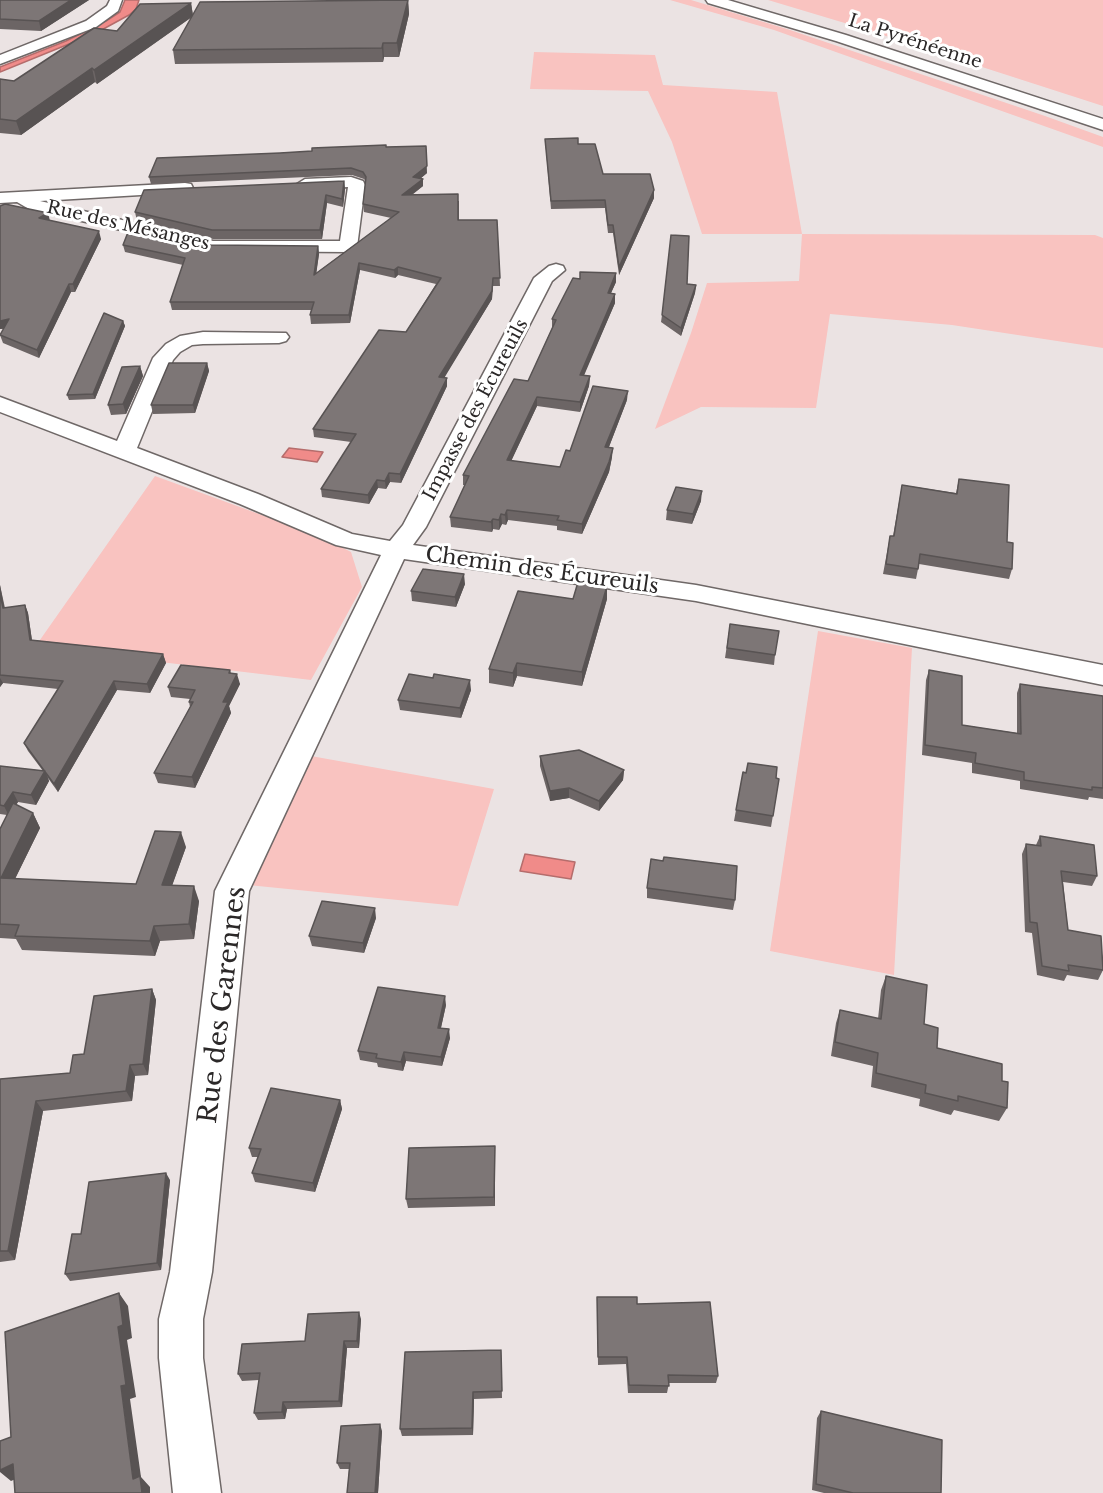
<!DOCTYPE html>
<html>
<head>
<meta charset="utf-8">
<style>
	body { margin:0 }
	canvas { display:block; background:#ebe3e3 }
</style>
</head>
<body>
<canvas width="1103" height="1493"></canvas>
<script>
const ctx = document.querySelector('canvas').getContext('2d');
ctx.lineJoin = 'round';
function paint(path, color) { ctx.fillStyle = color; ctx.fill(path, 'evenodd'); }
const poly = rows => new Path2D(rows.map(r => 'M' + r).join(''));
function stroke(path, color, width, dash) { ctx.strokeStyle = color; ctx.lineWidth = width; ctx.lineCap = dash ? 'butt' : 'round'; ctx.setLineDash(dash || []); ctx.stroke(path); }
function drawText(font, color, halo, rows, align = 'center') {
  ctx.font = font + ' "Libre Baskerville",serif'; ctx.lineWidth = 6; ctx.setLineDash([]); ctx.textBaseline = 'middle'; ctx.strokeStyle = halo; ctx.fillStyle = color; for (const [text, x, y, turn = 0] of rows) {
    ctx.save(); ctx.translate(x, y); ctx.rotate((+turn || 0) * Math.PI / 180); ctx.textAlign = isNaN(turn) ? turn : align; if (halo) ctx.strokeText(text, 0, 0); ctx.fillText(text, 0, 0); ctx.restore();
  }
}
const green = poly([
	[670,0,691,0,787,29,1045,116,1103,137,1103,147,774,30],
	[768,0,1103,0,1103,106,858,27],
	[534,52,655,55,663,85,777,92,802,234,1095,235,1103,238,1103,348,952,325,830,314,816,408,701,407,655,429,691,333,707,283,799,281,802,234,702,234,672,142,648,91,530,89],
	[155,476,322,537,351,552,362,587,311,680,35,647],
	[818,631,912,648,894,975,770,951],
	[311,756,494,789,458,906,248,885]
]);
const water = poly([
	[125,0,139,0,136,9,129,15,96,33,0,72,0,67,66,41,106,21,120,12,125,0],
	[289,448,323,452,317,462,282,457,289,448],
	[525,854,575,862,571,879,520,871,525,854]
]);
const street = poly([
	[110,0,122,0,118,11,96,27,0,64,0,55,86,21,107,6,110,0],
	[351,177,363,181,365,185,357,247,354,251,348,252,213,251,29,209,17,202,0,203,0,193,185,183,191,184,193,188,191,192,40,201,213,241,340,241,348,187,305,189,297,184,305,179,351,177],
	[556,264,563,266,565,270,552,281,426,527,413,545,696,585,1103,665,1103,685,696,601,404,559,249,891,212,1272,203,1319,203,1358,221,1493,173,1493,159,1358,159,1319,170,1272,215,891,381,555,336,545,240,504,0,412,0,397,117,441,153,358,166,344,180,336,203,332,286,333,289,337,286,341,279,343,203,344,192,345,180,352,173,360,137,448,258,494,352,534,390,541,403,525,534,278,549,266,556,264]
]);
const highway = poly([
	[706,0,728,0,846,35,1103,119,1103,130,836,41,708,3,706,0]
]);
const wall = poly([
	[0,0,89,0,41,31,0,29],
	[408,0,409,14,399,57,384,57,383,62,175,64,173,50,192,17,97,84,95,82,21,135,0,133,0,79,14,81,117,31,191,3,193,15],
	[545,139,578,144,603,174,654,198,619,275,613,233,608,233,605,208,551,209],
	[386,147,427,173,421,178,423,179,423,186,412,195,459,201,459,220,497,220,500,286,493,286,492,299,444,377,447,386,401,483,390,482,386,489,378,488,369,504,322,497,321,489,351,442,314,437,313,429,406,332,436,284,398,275,395,278,360,270,350,323,311,324,310,315,311,310,172,310,170,302,183,265,125,252,123,245,318,246,319,254,316,273,391,218,364,212,363,204,366,182,364,179,352,175,151,184,149,177,280,153],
	[344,181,345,189,343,207,327,203,322,239,213,239,137,221,135,212],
	[0,206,50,221,101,239,75,292,71,292,39,358,3,343,0,335,4,329,0,329],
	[616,273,616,282,611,293,615,294,615,303,583,376,590,376,589,386,580,412,537,406,511,461,560,467,570,451,627,400,609,447,612,457,609,472,582,534,557,530,557,526,508,520,506,525,502,524,499,530,493,529,492,532,451,527,450,517,465,485,463,485,463,475,528,381,552,328,552,319,580,279],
	[687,284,696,285,695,293,681,336,661,322,662,315],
	[123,321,125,326,95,399,69,400,67,395],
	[207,363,209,371,195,413,153,414,151,405],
	[140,366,143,376,126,414,111,415,108,405],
	[959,479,1007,542,1012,569,1009,579,919,564,916,579,883,574,890,536,893,536,902,485,956,493],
	[701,501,692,524,666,520,667,510],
	[465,584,456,607,412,601,411,591],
	[0,585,5,608,25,605,28,613,32,640,163,654,166,663,150,693,117,690,58,792,48,778,49,781,36,805,18,802,16,805,33,813,40,828,15,879,136,884,186,847,172,885,199,901,194,939,160,941,155,956,22,950,16,939,0,938,0,829,7,815,0,814,0,766,43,771,28,751,24,743,58,689,3,683,0,687],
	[607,586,607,599,582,686,517,676,513,687,489,683,489,669,573,599],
	[730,624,775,655,774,665,725,658],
	[230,670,231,673,240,684,229,706,231,713,195,788,158,783,154,773,190,707,189,702,190,699,171,697,168,687],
	[929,670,962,725,1017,733,1017,693,1020,684,1103,696,1103,799,1089,797,1088,800,1020,789,1020,781,972,773,972,763,922,755,926,680],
	[471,690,461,718,400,710,398,700],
	[540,756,624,770,623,780,599,811,569,798,550,801,540,766],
	[743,772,779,779,771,827,734,821],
	[1040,836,1097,876,1092,886,1063,882,1068,930,1103,970,1098,980,1067,975,1064,981,1037,975,1032,933,1025,932,1022,854,1026,844,1036,845],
	[647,888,735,900,733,910,647,898],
	[376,918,364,953,312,946,309,936],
	[886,976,924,1024,937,1048,1002,1081,1007,1108,999,1121,954,1110,951,1115,919,1106,920,1099,871,1087,873,1066,831,1056,836,1023,840,1010,878,1019,881,990],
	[152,989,156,1000,148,1075,135,1076,132,1101,43,1111,15,1260,0,1262,0,1079,70,1073],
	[446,1005,441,1028,450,1038,442,1066,406,1061,403,1071,378,1067,377,1063,360,1060,358,1051],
	[340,1100,342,1109,315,1192,255,1182,252,1173,258,1157,252,1157,249,1148],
	[495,1155,495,1206,408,1208,406,1199],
	[170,1180,161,1270,70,1281,65,1274,81,1234],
	[597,1297,637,1304,718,1376,716,1383,669,1383,667,1393,628,1393,626,1364,598,1365],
	[361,1319,359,1348,347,1348,342,1407,287,1409,285,1419,258,1420,254,1413,259,1380,242,1381,238,1374,305,1341],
	[501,1350,502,1398,474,1399,473,1435,402,1436,400,1429],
	[821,1411,941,1493,824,1493,812,1490,817,1418],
	[382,1431,378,1493,347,1493,349,1469,340,1469,337,1463]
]);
const shadedWall = poly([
	[71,0,89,0,41,31,39,21],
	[408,0,409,14,399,57,397,43],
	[191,3,193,16,97,84,94,70],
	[383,43,384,57,383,62,382,48],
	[92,68,95,82,21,135,16,121],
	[426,146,427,173,414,184,413,177],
	[423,179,423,186,402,202,402,195],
	[344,181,345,189,343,207,342,199],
	[654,190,654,198,619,275,619,267],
	[326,195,327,203,322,239,320,230],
	[48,213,50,221,39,218],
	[99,231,101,239,75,292,73,284],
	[318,246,319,254,315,283,314,275],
	[359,263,360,270,350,323,349,315],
	[398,267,398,275,395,278,394,270],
	[616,273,616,282,607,302,608,293],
	[493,278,492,299,440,385,439,377],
	[69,284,71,292,39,358,37,350],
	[696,285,695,293,681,336,681,328],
	[615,294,615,303,580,385,580,375],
	[9,319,11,327,0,329,0,321],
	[123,321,125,326,95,399,93,394],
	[207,363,209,371,195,413,193,405],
	[140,366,143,376,126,414,123,404],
	[590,376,589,386,580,412,580,402],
	[447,378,447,386,401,483,400,474],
	[628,391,627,400,605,457,605,447],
	[537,397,537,406,507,470,507,460],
	[613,448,612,457,609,472,582,534,582,524],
	[389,473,390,482,386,489,385,481],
	[377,480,378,488,369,504,368,495],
	[702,491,701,501,692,524,693,514],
	[507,510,508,520,506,525,505,515],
	[501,514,502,524,499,530,499,520],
	[493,519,493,529,492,532,491,522],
	[464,574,465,584,456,607,455,597],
	[0,585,6,617,3,608,0,594],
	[607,586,607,599,582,686,582,672],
	[25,605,28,613,33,648,30,640],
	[163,654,166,663,150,693,147,684],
	[517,663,517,676,513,687,513,673],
	[237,674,240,684,229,706,231,713,195,788,192,777,223,702],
	[0,678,3,683,0,687],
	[470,680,471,690,461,718,460,708],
	[114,681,117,690,58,792,54,784],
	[624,770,623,780,599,811,599,801],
	[45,771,49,781,36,805,31,795],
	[569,788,569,798,550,801,550,791],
	[13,792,18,802,9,816,4,806],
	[33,813,40,828,8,893,1,878],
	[181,832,186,847,167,900,162,885],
	[194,886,199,901,194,939,189,924],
	[375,908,376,918,364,953,363,943],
	[154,926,160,941,155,956,150,941],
	[152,989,156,1000,148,1075,143,1064],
	[445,996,446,1005,439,1036,438,1028],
	[449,1029,450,1038,442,1066,441,1057],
	[404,1052,406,1061,403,1071,401,1062],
	[130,1065,135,1076,132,1101,126,1091],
	[340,1100,342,1109,315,1192,313,1183],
	[36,1101,43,1111,15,1260,8,1251],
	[495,1146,495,1206,494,1197],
	[166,1173,170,1180,161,1270,157,1263],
	[119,1293,128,1306,132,1338,127,1340,136,1397,130,1399,141,1477,150,1487,150,1493,142,1493,133,1479,121,1386,118,1327],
	[359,1312,361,1319,359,1348,357,1341],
	[344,1341,347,1348,342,1407,339,1401],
	[473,1392,474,1399,473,1435,472,1428],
	[283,1402,287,1409,285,1419,282,1412],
	[380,1424,382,1431,378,1493,375,1493],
	[13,1464,25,1475,11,1481,0,1472,0,1470]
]);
const building = poly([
	[0,0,71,0,39,21,0,19,0,0],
	[408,0,397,43,383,43,382,48,173,50,200,2,408,0],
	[191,3,94,70,92,68,16,121,0,119,0,79,14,81,94,28,117,31,140,4,191,3],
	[578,138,578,144,595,144,603,174,650,174,654,190,619,267,613,225,608,225,605,200,551,201,545,139,578,138],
	[386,145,386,147,426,146,427,166,413,177,423,179,402,195,458,194,458,220,497,220,500,278,493,278,492,291,439,377,447,378,400,474,389,473,385,481,377,480,368,495,321,489,356,434,313,429,379,330,406,332,441,278,398,267,394,270,359,263,349,315,310,315,314,302,170,302,185,258,123,245,130,227,211,245,318,246,314,275,399,212,363,204,366,177,363,172,351,168,149,177,157,158,280,153,312,151,312,148,386,145],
	[344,181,342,199,326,195,320,230,212,230,135,212,144,190,344,181],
	[5,204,48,213,39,218,99,231,73,284,69,284,37,350,0,335,9,319,0,321,0,206,5,204],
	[671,235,689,236,687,284,696,285,681,328,662,315,671,235],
	[580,272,616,273,608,293,615,294,580,375,590,376,580,402,537,397,507,460,560,467,566,450,570,451,593,386,628,391,605,447,613,448,609,462,582,524,557,520,559,516,507,510,505,515,501,514,499,520,493,519,491,522,450,517,469,476,463,475,514,379,528,381,556,320,552,319,573,278,580,279,580,272],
	[104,313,123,321,93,394,67,395,104,313],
	[169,363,207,363,193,405,151,405,169,363],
	[140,366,123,404,108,405,122,367,140,366],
	[959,479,1009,485,1007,542,1013,543,1012,569,920,554,918,569,886,564,890,536,894,536,902,485,957,494,959,479],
	[676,487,702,491,693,514,667,510,676,487],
	[423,569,464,574,455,597,411,591,423,569],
	[578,582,607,586,582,672,517,663,513,673,489,669,518,591,573,599,578,582],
	[0,594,3,608,25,605,30,640,163,654,147,684,114,681,54,784,24,743,63,681,0,675,0,594],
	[730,624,779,631,775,655,727,648,730,624],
	[181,665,230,670,229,673,237,674,223,702,228,702,192,777,154,773,193,702,189,702,195,690,168,687,181,665],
	[929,670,962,676,962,725,1021,734,1020,684,1103,696,1103,788,1092,787,1092,790,1024,780,1024,772,975,763,976,753,925,745,929,670],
	[409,674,433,678,434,674,470,680,460,708,398,700,409,674],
	[579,750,624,770,599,801,569,788,550,791,540,756,579,750],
	[748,763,777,767,776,778,779,779,773,816,736,810,743,772,746,773,748,763],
	[0,766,45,771,31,795,13,792,4,806,0,805,0,766],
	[13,803,33,813,1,878,136,884,155,831,181,832,162,885,194,886,189,924,154,926,150,941,15,936,19,925,0,924,0,829,13,803],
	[1040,836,1094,845,1097,876,1061,871,1068,930,1101,936,1103,970,1068,965,1069,971,1042,966,1037,923,1030,922,1026,844,1041,846,1040,836],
	[664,857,737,866,735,900,647,888,651,859,663,861,664,857],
	[322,901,375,908,363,943,309,936,322,901],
	[886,976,927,985,924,1024,938,1028,937,1048,1002,1064,1002,1081,1008,1082,1007,1108,958,1096,958,1101,925,1093,926,1085,876,1073,878,1053,835,1042,840,1010,881,1019,886,976],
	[378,987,445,996,438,1028,449,1029,441,1057,404,1052,401,1062,376,1058,377,1054,358,1051,378,987],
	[152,989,143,1064,130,1065,126,1091,36,1101,8,1251,0,1251,0,1079,70,1073,73,1055,84,1054,94,996,152,989],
	[271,1088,340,1100,313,1183,252,1173,261,1149,249,1148,271,1088],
	[495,1146,494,1197,406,1199,409,1148,495,1146],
	[166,1173,157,1263,65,1274,72,1234,81,1234,89,1182,166,1173],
	[119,1293,123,1325,118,1327,126,1385,121,1386,133,1479,140,1476,142,1493,15,1493,13,1464,0,1470,0,1441,11,1437,5,1332,119,1293],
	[597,1297,637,1297,637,1304,710,1302,718,1376,668,1375,669,1386,629,1385,627,1357,598,1357,597,1297],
	[359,1312,357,1341,344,1341,339,1401,283,1402,282,1412,254,1413,260,1373,238,1374,242,1344,305,1341,308,1314,359,1312],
	[501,1350,502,1391,473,1392,472,1428,400,1429,405,1352,501,1350],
	[821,1411,942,1440,941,1493,853,1493,816,1484,821,1411],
	[380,1424,375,1493,347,1493,350,1463,337,1463,341,1426,380,1424]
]);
const farStreetnames = [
	["La Pyrénéenne",915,42,18],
	["Rue des Mésanges",128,226,13],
	["Impasse des Écureuils",476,410,-62]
];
const streetNames = [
	["Chemin des Écureuils",542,571,8]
];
const nearStreetnames = [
	["Rue des Garennes",223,1005,-83]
];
paint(green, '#f9c3c0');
paint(water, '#f08b89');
stroke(water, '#b56d6c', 1.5);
stroke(street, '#6f6867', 3);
stroke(highway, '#6f6867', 3);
paint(street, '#fff');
paint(highway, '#fff');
paint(wall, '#6c6565');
paint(shadedWall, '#585353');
paint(building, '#7d7676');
stroke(building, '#585353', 1.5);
drawText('18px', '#2b2828', '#fff', farStreetnames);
drawText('21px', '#2b2828', '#fff', streetNames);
drawText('26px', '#2b2828', '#fff', nearStreetnames);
</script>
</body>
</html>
